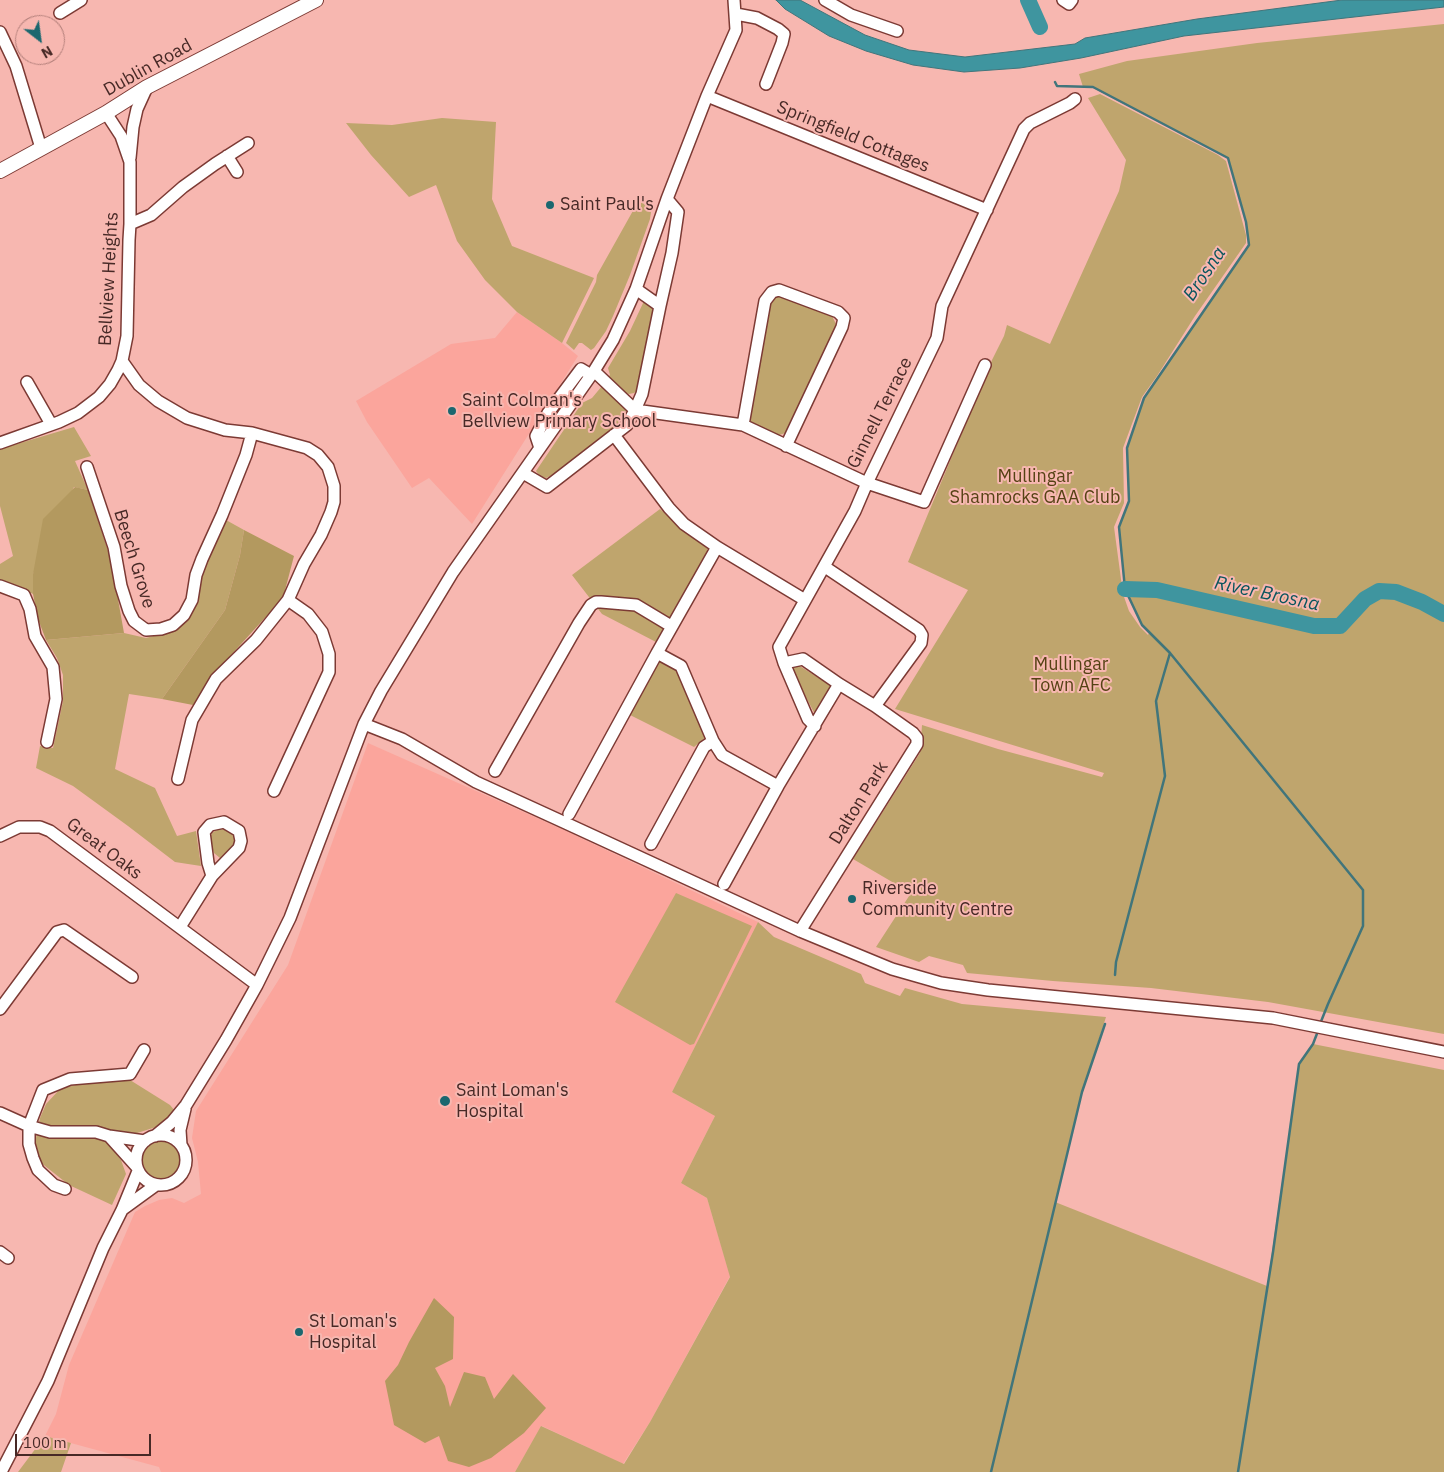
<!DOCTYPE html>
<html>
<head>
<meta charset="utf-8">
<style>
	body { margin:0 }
	#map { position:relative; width:1444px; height:1472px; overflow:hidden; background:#f7b7b0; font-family:"IBM Plex Sans",sans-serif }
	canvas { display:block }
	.north { position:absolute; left:15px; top:15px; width:50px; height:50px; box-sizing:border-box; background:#f7b7b0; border:1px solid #b17e79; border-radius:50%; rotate:150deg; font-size:14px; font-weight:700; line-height:20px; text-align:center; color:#472926 }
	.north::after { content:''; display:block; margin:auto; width:18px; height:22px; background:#1b676f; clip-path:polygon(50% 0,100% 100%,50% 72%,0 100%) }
	.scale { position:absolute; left:15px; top:1434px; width:136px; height:22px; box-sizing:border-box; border:2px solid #472926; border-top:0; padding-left:6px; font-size:15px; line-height:18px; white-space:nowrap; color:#472926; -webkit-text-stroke:4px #f7b7b0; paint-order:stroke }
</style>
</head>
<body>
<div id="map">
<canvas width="1444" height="1472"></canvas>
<div class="north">N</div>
<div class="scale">100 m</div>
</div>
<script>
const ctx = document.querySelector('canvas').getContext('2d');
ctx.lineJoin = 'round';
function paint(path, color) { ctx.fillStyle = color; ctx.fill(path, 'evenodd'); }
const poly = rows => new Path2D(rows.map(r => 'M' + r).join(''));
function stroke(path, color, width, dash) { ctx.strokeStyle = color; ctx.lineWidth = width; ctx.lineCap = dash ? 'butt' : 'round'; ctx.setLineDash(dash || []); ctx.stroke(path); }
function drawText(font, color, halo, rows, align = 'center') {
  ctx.font = font + ' "IBM Plex Sans",sans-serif'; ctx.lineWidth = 4; ctx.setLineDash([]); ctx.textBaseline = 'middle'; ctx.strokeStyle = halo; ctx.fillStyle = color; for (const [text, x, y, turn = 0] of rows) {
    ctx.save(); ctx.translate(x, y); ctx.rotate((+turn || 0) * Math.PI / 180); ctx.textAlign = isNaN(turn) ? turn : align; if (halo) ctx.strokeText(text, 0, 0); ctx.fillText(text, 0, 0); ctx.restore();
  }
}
const built = poly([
	[517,312,562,343,578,356,472,524,429,478,412,488,367,422,356,401,451,344,495,338],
	[368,743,564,830,758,922,672,1092,715,1116,681,1183,707,1198,730,1276,650,1422,623,1464,542,1426,515,1472,161,1472,159,1467,45,1436,56,1414,69,1365,135,1212,145,1206,159,1200,172,1198,184,1203,201,1194,198,1162,192,1138,196,1111,288,965]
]);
const green = poly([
	[1444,24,1444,1034,1268,1002,1151,988,1053,981,967,973,963,965,929,956,919,962,876,947,911,893,853,859,920,753,922,725,998,749,1102,777,1104,773,895,709,968,590,908,562,992,360,1004,336,1007,325,1050,344,1119,191,1126,160,1088,98,1100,94,1218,155,1226,161,1246,235,1246,243,1195,316,1157,376,1142,397,1123,448,1124,503,1114,527,1123,594,1129,611,1140,627,1148,635,1149,633,1142,625,1125,589,1119,527,1129,501,1127,448,1144,398,1249,245,1246,222,1228,158,1093,88,1083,87,1079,74,1127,61,1257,43],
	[442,118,496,122,492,199,512,246,594,278,562,343,517,312,485,280,457,241,436,185,409,197,371,155,346,123,392,125],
	[639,200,649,208,651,212,650,219,630,275,613,316,606,331,594,348,591,350,582,343,579,343,574,350,566,343,596,282,597,275],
	[778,295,832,316,838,328,789,432,779,435,751,424,750,414,770,301],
	[644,301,652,306,653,317,638,391,634,393,629,394,624,393,607,378,610,375,608,368,630,331],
	[602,386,620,402,625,409,627,415,625,420,556,473,546,478,540,476,536,471,582,403,592,398],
	[74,427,91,456,75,461,88,490,74,487,33,574,33,594,0,580,0,564,13,556,0,506,0,449],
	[660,509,695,539,707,548,708,551,656,642,602,614,572,575],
	[226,520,244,530,240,555,225,610,162,699,129,694,115,769,155,788,177,836,196,831,201,866,175,862,128,826,73,786,36,768,40,746,53,748,63,701,63,675,57,658,46,640,124,633,146,638,175,630,190,616,196,599,207,560],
	[659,659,678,670,706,737,694,747,630,715],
	[798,665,838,690,818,720,791,669],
	[220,829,229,830,237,842,225,858,220,858,214,853,211,845,210,838,212,833,215,831],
	[676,893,752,926,694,1044,690,1045,615,1002],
	[758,922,774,937,861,974,865,983,900,996,905,988,962,1004,1106,1017,1082,1092,1055,1202,1267,1286,1299,1064,1313,1044,1444,1070,1444,1472,515,1472,541,1426,624,1464,650,1422,730,1277,707,1198,681,1183,715,1116,672,1092],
	[130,1080,170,1105,175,1111,156,1127,134,1134,101,1134,121,1160,126,1174,112,1205,69,1185,40,1162,35,1143,40,1118,46,1104,60,1089,91,1081],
	'138 1160a22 22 0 1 1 44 0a22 22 0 1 1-44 0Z',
	[45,1436,71,1443,61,1472,18,1472]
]);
const forest = poly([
	[75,487,88,490,111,560,124,633,46,640,38,619,33,594,33,574,43,519],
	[244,530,294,556,283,598,212,676,193,705,162,699,225,610,240,555],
	[434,1298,454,1317,453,1359,435,1368,445,1386,450,1407,464,1372,485,1377,494,1399,513,1374,546,1408,524,1433,491,1458,469,1467,448,1461,439,1436,425,1443,394,1425,385,1381,398,1365,409,1342]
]);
const water = poly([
	[776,0,800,0,865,35,909,50,965,57,1075,44,1085,38,1197,19,1342,0,1444,0,1444,7,1184,36,1081,58,1020,68,964,72,913,65,866,51,829,36,785,9,776,0]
]);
const stream = poly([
	[1055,82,1057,86,1093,87,1228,158,1246,222,1249,245,1144,398,1127,448,1129,501,1119,527,1125,589,1142,625,1170,653,1363,890,1363,926,1328,1004,1320,1024],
	[1115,975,1116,962,1165,776,1156,701,1170,653],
	[991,1472,1082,1092,1105,1024],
	[1238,1472,1273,1252,1299,1064,1313,1044,1318,1031]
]);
const river = poly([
	[1028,0,1040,27],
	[1125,589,1157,590,1314,626,1340,626,1365,599,1379,591,1396,592,1422,602,1444,614]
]);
const minor = poly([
	[825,0,851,15,897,31],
	[1063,0,1069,4,1072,0],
	[60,13,81,0],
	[736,14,757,18,778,29,784,34,782,43,766,84],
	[0,32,16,66,41,148],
	[707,96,987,210],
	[227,156,237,172],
	[130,158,133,127,137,109,147,87],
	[130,224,151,215,183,187,215,164,248,143],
	[636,289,660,306],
	[122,361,139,385,158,401,187,418,225,430,252,433,307,448,318,455,328,467,334,486,334,502,331,512,321,535,304,564,288,600,256,640,216,679,192,720,178,779],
	[594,371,635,410,743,425,867,483,937,338,942,306,1024,129,1030,123,1070,103,1075,99],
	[27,382,51,424],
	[743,425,765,301,772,292,779,290,838,312,844,318,842,327,786,446],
	[614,435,669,508,684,524,717,547],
	[0,443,59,422,78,413,99,397,110,384,118,370,122,361,127,336,129,240,130,224,130,162,121,136,106,113],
	[540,448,536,436,548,413,581,369,591,375],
	[87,467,114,547,121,586,129,611,134,621,146,630,161,629,173,625,184,615,192,600,196,575,202,559,222,515,246,455,252,433],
	[523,473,547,487,627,425,635,410,642,394,660,306,672,253,678,212,667,199],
	[825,567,919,630,922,635,921,643,875,706],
	[0,586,24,595,30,609,35,636,53,667,56,699,47,742],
	[784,663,808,719,815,726],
	[364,724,402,739,476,782,559,820,800,931,892,969,941,983,988,990,1273,1018,1444,1052],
	[495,771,579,623,591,605,596,602,601,602,636,605,671,626],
	[778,786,722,755,713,741,681,666,657,653,717,547,805,600],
	[274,791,329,672,329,654,322,632,308,614,288,600],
	[569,814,657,653],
	[0,836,19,827,40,827,50,831,257,985],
	[651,844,704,747,713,741],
	[724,884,778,786,839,684],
	[180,927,212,876,239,848,241,841,239,831,224,822,210,825,204,832,208,863,212,876],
	[800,931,917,744,917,738,913,733,875,706,839,684,803,659,784,663,779,647,855,511,867,483,924,502,985,365],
	[0,1009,57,932,64,930,132,977],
	[0,1113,29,1126,50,1132,96,1132,109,1136,145,1141],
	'136 1160a25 25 0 1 1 50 0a25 25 0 1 1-50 0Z',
	[109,1136,136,1166],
	[155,1136,172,1122,186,1105,226,1040,257,985,290,918,364,724,381,691,453,572,594,371,613,340,636,289,667,199,707,96,736,30,734,0],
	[181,1145,180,1130,185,1109],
	[65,1189,54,1185,38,1170,33,1158,29,1144,29,1126,43,1090,70,1079,130,1074,144,1050],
	[123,1209,156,1185],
	[0,1252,8,1258],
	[1,1472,48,1381,103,1248,122,1210,138,1171]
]);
const major = poly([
	[0,171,106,113,147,87,316,0]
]);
const markers = [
	[550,205,5,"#1b676f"],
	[452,411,5,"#1b676f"],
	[852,899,5,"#1b676f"],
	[445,1101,6,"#1b676f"],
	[299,1332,5,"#1b676f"]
];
const streetNames = [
	["Dublin Road",148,68,-29],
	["Springfield Cottages",853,137,22],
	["Bellview Heights",109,279,-87],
	["Ginnell Terrace",880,413,-63],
	["Beech Grove",134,559,73],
	["Dalton Park",859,803,-58],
	["Great Oaks",104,849,37]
];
const poiNames = [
	["Saint Paul's",560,205],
	["Saint Colman's",462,401],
	["Bellview Primary School",462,422],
	["Riverside",862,889],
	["Community Centre",862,910],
	["Saint Loman's",456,1091],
	["Hospital",456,1112],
	["St Loman's",309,1322],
	["Hospital",309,1343]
];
const parkNames = [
	["Mullingar",1035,477],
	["Shamrocks GAA Club",1035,498],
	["Mullingar",1071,665],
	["Town AFC",1071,686]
];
const waterNames = [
	["Brosna",1205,274,-56],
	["River Brosna",1267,594,12]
];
paint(built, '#fba59c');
paint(green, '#bfa56d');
paint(forest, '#b3995f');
paint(water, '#3f959f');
stroke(water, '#41757b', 1);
stroke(stream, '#41757b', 2.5);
stroke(river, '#3f959f', 16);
stroke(minor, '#7c3a34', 14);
stroke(major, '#7c3a34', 16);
stroke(minor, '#fff', 11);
stroke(major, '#fff', 14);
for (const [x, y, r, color] of markers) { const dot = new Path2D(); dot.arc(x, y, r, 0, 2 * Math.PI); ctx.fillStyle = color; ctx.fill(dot); stroke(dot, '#f7b7b0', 2); }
drawText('18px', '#472926', '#f7b7b0', streetNames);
drawText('18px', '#472926', '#f7b7b0', poiNames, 'left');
drawText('18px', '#554214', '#f7b7b0', parkNames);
drawText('italic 19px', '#09555d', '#f7b7b0', waterNames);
</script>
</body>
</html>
